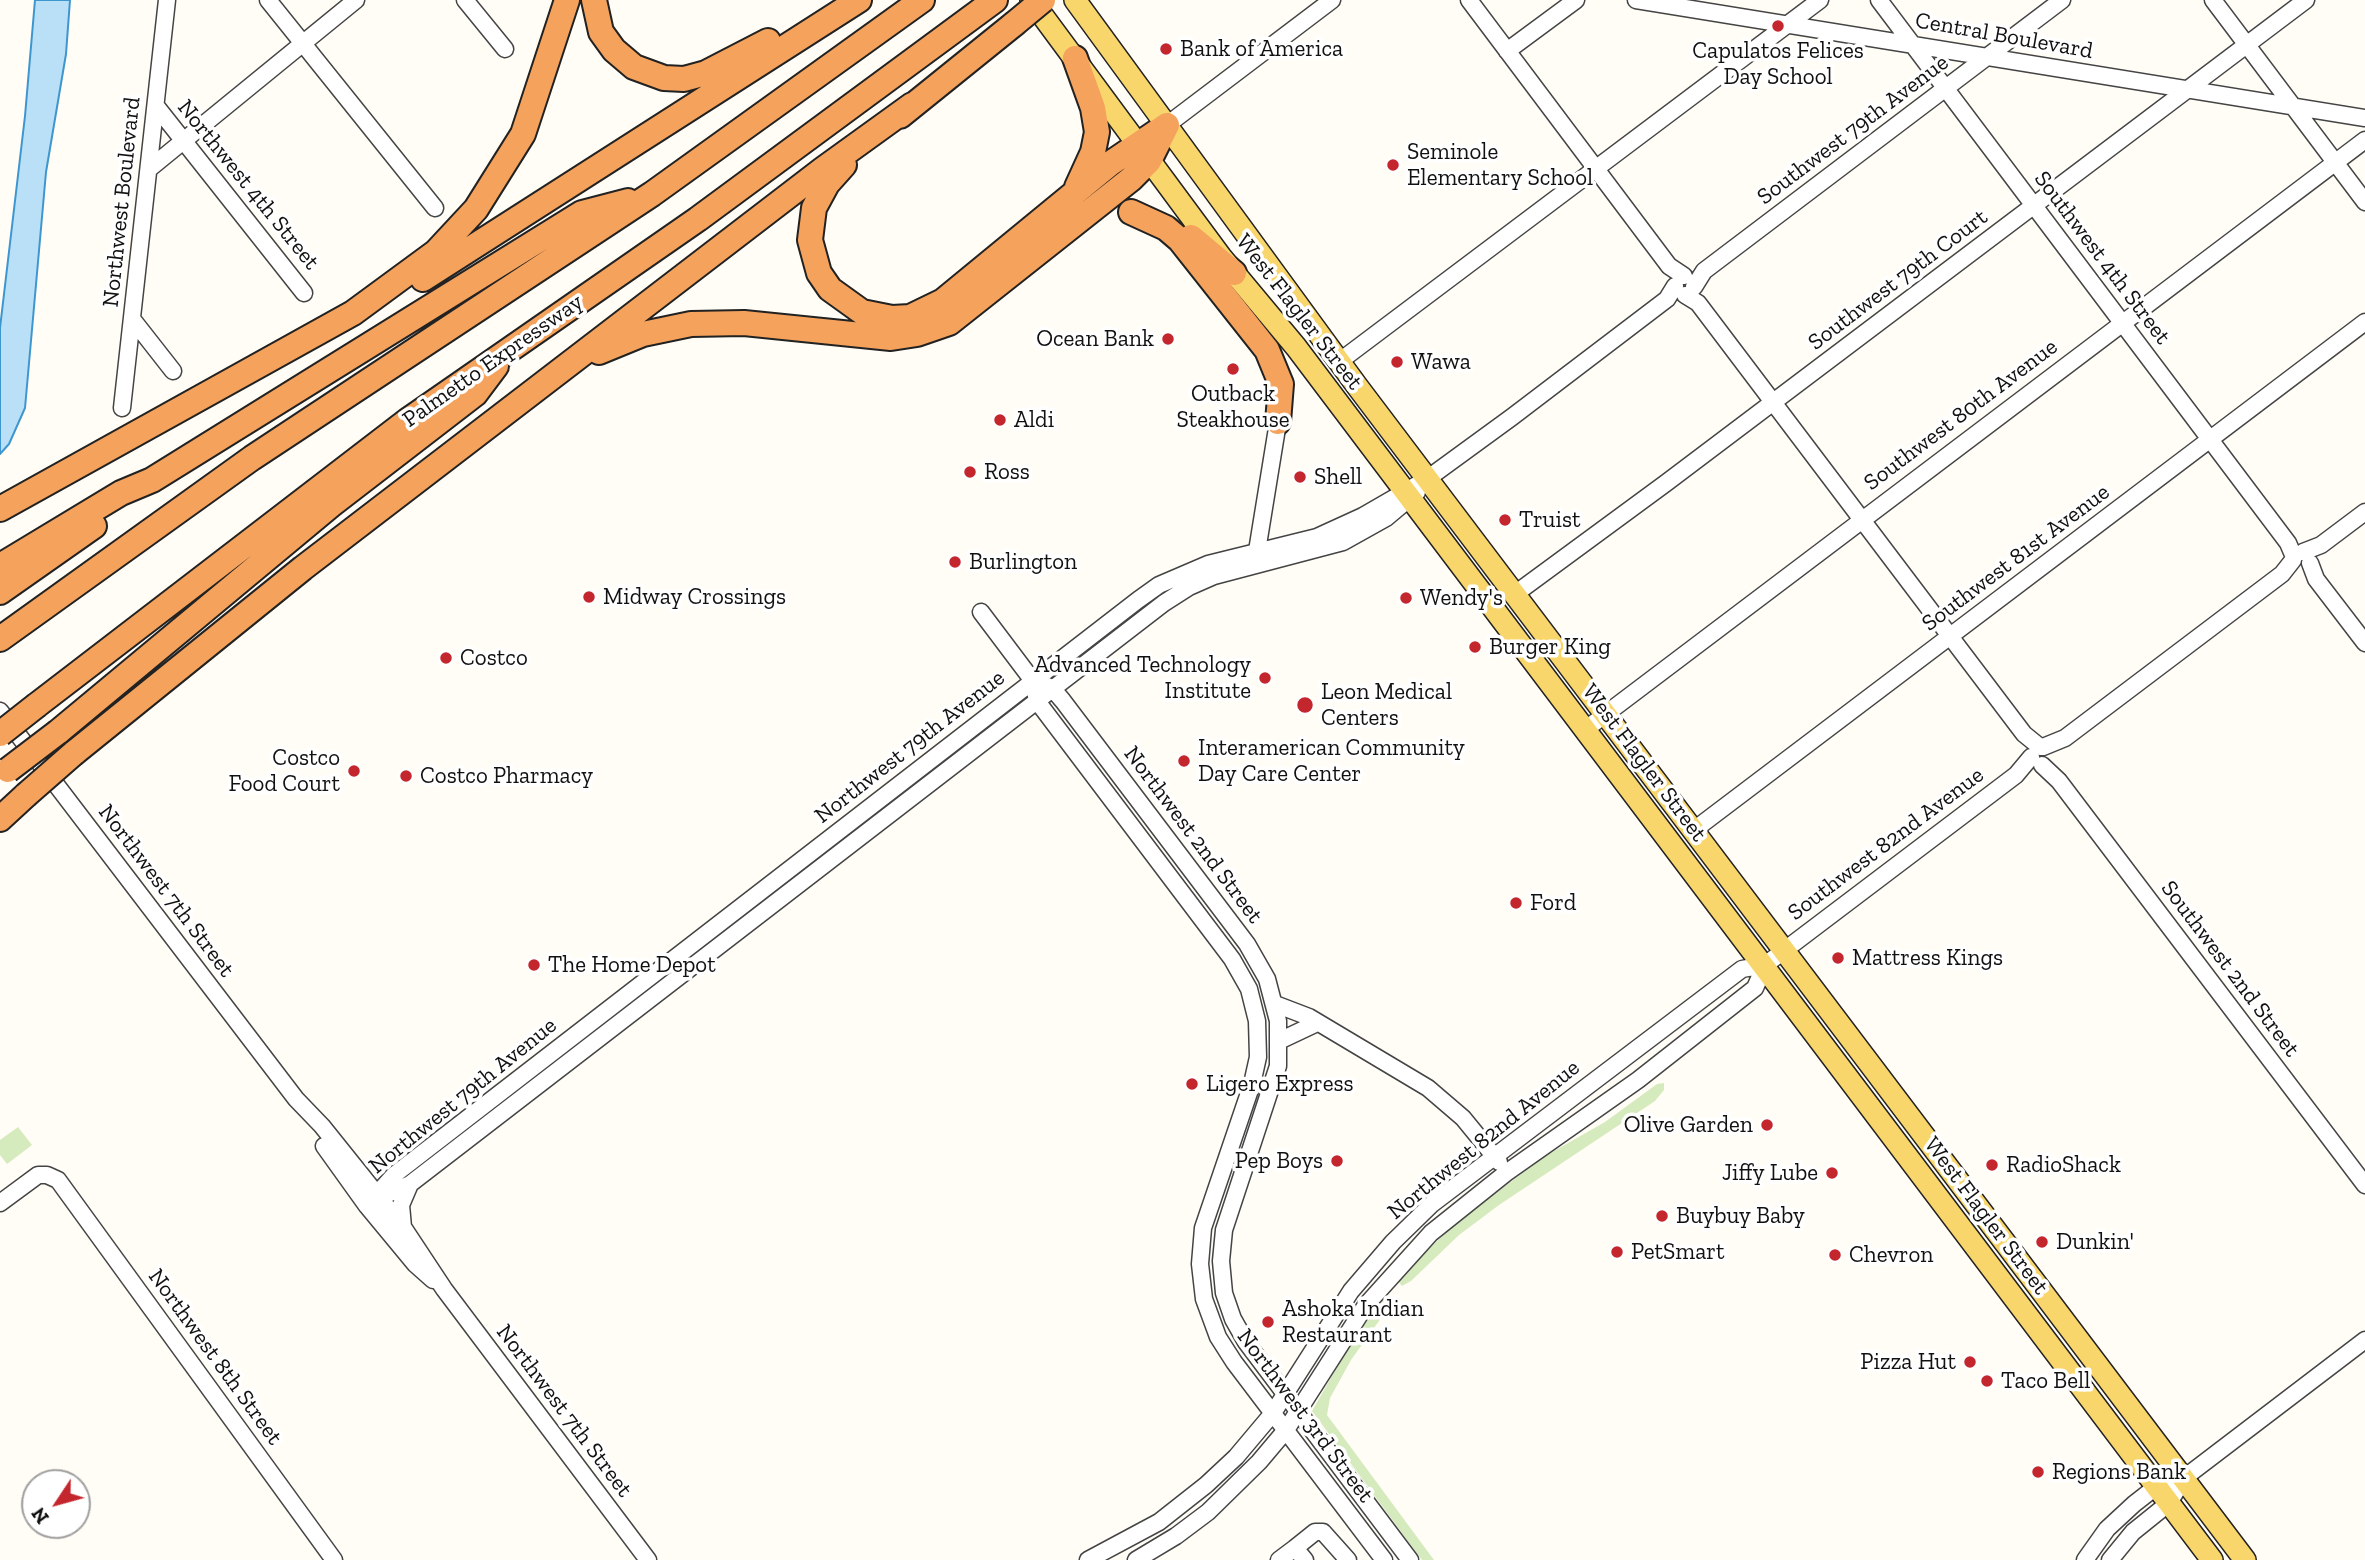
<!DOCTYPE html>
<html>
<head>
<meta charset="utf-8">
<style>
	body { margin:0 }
	#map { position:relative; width:2365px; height:1560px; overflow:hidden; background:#fffdf5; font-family:"Zilla Slab",serif }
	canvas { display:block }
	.north { position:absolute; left:21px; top:1469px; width:70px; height:70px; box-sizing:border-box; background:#fff; border:2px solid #a0a0a0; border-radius:50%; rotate:234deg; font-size:19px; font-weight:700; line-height:28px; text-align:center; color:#111 }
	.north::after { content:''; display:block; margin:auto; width:24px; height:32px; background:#c4262e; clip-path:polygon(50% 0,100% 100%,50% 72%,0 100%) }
</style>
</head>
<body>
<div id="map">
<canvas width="2365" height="1560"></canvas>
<div class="north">N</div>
</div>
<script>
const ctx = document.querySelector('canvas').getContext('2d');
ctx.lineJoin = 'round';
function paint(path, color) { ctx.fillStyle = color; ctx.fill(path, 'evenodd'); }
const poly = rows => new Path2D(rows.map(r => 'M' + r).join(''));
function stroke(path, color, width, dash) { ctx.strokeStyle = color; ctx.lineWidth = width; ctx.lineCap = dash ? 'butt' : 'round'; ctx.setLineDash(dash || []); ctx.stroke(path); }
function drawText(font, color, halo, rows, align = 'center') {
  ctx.font = font + ' "Zilla Slab",serif'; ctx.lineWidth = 7; ctx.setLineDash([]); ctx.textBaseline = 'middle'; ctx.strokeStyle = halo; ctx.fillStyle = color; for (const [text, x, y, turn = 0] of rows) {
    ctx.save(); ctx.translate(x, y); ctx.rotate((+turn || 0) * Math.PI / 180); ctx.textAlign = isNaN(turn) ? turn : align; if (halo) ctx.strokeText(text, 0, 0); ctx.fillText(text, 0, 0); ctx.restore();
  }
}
const green = poly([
	[1664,1083,1664,1090,1655,1101,1499,1205,1459,1235,1411,1281,1402,1286,1398,1281,1417,1260,1462,1218,1547,1155,1605,1122,1657,1084],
	[18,1127,32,1145,7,1164,0,1155,0,1140],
	[1384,1298,1389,1301,1389,1307,1351,1360,1330,1398,1327,1415,1434,1560,1422,1560,1312,1411,1349,1346]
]);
const water = poly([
	[35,0,70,0,66,54,46,172,25,408,9,444,0,454,0,328,25,116,35,0]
]);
const minor = poly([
	[268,0,435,208],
	[465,0,505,49],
	[1469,0,1669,266,1684,276],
	[1636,0,2365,118],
	[1879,0,2288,543,2294,557],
	[2213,0,2365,202],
	[1507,51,1576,0],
	[156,106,304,293],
	[1167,125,1332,0],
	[149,169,356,0],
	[1694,287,1704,271,2062,0],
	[1685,295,1698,303,2024,734,2040,747],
	[133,320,173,371],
	[1340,361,1820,0],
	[122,408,167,0],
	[1257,551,1278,422],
	[2303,552,2321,545,2365,512],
	[2310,563,2316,579,2365,643],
	[1515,594,1666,483,2306,0],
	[981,612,1033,681,1037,701,1232,959,1249,989,1257,1021,1258,1057,1252,1084,1203,1228,1200,1264,1204,1299,1218,1337,1234,1362,1384,1560],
	[1042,684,1052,688,1063,701,1247,944,1267,979,1278,1021,1278,1066,1224,1230,1221,1261,1224,1293,1233,1319,1246,1342,1410,1560],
	[0,711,296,1099,322,1126,403,1227,444,1289,648,1560],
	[1586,729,2365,140],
	[2043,747,2065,738,2282,574,2293,560],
	[2042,765,2059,781,2365,1185],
	[1694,830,2365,322],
	[1275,1004,1309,1017,1428,1088,1463,1118,1499,1162],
	[1279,1041,1315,1024],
	[324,1146,367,1206,415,1264,433,1280],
	[377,1194,388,1194,410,1184,1164,603,1189,587,1214,576,1343,542,1386,518,1417,492],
	[0,1203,38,1175,47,1175,58,1180,334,1560],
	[380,1218,375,1206,377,1194,394,1175,1138,600,1159,585,1208,564,1317,537,1363,516,1427,479,1512,417,1667,299,1675,286],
	[403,1227,401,1205,410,1184],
	[1295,1548,1315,1532,1323,1532,1348,1560],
	[1088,1560,1159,1522,1206,1485,1236,1457,1273,1413,1351,1291,1393,1242,1432,1204,1742,969,1765,965,2016,775,2031,757],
	[1136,1560,1176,1536,1208,1512,1259,1462,1286,1430,1366,1305,1431,1233,1506,1173,1638,1080,1755,988,1765,965],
	[1279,1560,1295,1548,1305,1560],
	[2085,1560,2107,1529,2134,1504,2157,1486,2184,1478,2365,1340],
	[2110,1560,2133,1532,2169,1503,2184,1478]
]);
const major = poly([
	[1031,0,1221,257,1296,347,2212,1560],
	[1075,0,1357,386,2245,1560]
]);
const highway = poly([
	[594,0,601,32,614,50,634,67,664,78,684,79,706,73,768,41],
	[1075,58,1093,108,1097,132,1093,152,1077,187],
	[900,116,1014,24],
	[844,165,827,184,814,208,810,240,819,273,830,289,862,312,892,318,910,317,943,301,1111,163,1167,125],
	[1131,212,1166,228,1180,240,1267,350,1281,384,1278,422],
	[1191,237,1234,273],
	[423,279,859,0],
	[599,352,643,334,691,324,744,323,891,338,917,334,949,323,1131,179,1149,161,1167,125],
	[0,509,353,313,436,252,476,209,523,134,567,0],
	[0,566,121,493,152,480,582,213,628,201],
	[0,592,94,526],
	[0,639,252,458,652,194,922,0],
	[37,705,407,421,698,219,995,0],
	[58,732,331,505,475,394,496,366],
	[74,753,303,568,822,170,912,105],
	[0,819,26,795]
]);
const highwayBridge = poly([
	[1014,24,1043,0],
	[0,734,37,705],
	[8,770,58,732],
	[26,795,74,753]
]);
const markers = [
	[1778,26,7,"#c4262e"],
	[1166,49,7,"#c4262e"],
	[1393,165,7,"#c4262e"],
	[1168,339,7,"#c4262e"],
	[1397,362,7,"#c4262e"],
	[1233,369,7,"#c4262e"],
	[1000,420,7,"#c4262e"],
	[970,472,7,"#c4262e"],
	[1300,477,7,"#c4262e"],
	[1505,520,7,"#c4262e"],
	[955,562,7,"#c4262e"],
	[589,597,7,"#c4262e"],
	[1406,598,7,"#c4262e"],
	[1475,647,7,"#c4262e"],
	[446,658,7,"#c4262e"],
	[1265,678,7,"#c4262e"],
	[1305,705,9,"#c4262e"],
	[1184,761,7,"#c4262e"],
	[354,771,7,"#c4262e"],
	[406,776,7,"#c4262e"],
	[1516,903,7,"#c4262e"],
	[1838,958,7,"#c4262e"],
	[534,965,7,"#c4262e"],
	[1192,1084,7,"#c4262e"],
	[1767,1125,7,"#c4262e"],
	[1337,1161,7,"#c4262e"],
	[1992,1165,7,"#c4262e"],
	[1832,1173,7,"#c4262e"],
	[1662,1216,7,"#c4262e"],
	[2042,1242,7,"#c4262e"],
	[1617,1252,7,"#c4262e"],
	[1835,1255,7,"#c4262e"],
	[1268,1322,7,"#c4262e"],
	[1970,1362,7,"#c4262e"],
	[1987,1381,7,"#c4262e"],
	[2038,1472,7,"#c4262e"]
];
const streetNames = [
	["Central Boulevard",2004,36,10],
	["Southwest 79th Avenue",1853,130,-37],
	["Northwest 4th Street",248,185,51],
	["Northwest Boulevard",122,202,-84],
	["Southwest 4th Street",2102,258,53],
	["Southwest 79th Court",1898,280,-37],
	["West Flagler Street",1299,312,52],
	["Palmetto Expressway",493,361,-35],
	["Southwest 80th Avenue",1961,415,-37],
	["Southwest 81st Avenue",2016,558,-37],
	["Northwest 79th Avenue",910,747,-38],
	["West Flagler Street",1644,763,53],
	["Northwest 2nd Street",1193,835,53],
	["Southwest 82nd Avenue",1886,844,-37],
	["Northwest 7th Street",166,891,53],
	["Southwest 2nd Street",2230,969,53],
	["Northwest 79th Avenue",463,1096,-39],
	["Northwest 82nd Avenue",1484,1140,-39],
	["West Flagler Street",1986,1216,53],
	["Northwest 8th Street",215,1357,54],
	["Northwest 7th Street",564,1411,53],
	["Northwest 3rd Street",1305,1416,53]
];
const poiNames = [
	["Bank of America",1180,49],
	["Capulatos Felices",1778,51,"center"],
	["Day School",1778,77,"center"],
	["Seminole",1407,152],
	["Elementary School",1407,178],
	["Ocean Bank",1154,339,"right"],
	["Wawa",1411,362],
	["Outback",1233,394,"center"],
	["Steakhouse",1233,420,"center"],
	["Aldi",1014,420],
	["Ross",984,472],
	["Shell",1314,477],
	["Truist",1519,520],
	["Burlington",969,562],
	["Midway Crossings",603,597],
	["Wendy's",1420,598],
	["Burger King",1489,647],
	["Costco",460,658],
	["Advanced Technology",1251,665,"right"],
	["Institute",1251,691,"right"],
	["Leon Medical",1321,692],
	["Centers",1321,718],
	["Interamerican Community",1198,748],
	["Day Care Center",1198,774],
	["Costco",340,758,"right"],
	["Food Court",340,784,"right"],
	["Costco Pharmacy",420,776],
	["Ford",1530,903],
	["Mattress Kings",1852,958],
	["The Home Depot",548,965],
	["Ligero Express",1206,1084],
	["Olive Garden",1753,1125,"right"],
	["Pep Boys",1323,1161,"right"],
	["RadioShack",2006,1165],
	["Jiffy Lube",1818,1173,"right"],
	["Buybuy Baby",1676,1216],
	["Dunkin'",2056,1242],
	["PetSmart",1631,1252],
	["Chevron",1849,1255],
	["Ashoka Indian",1282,1309],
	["Restaurant",1282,1335],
	["Pizza Hut",1956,1362,"right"],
	["Taco Bell",2001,1381],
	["Regions Bank",2052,1472]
];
paint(green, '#d5ebbd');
paint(water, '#b9e0f7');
stroke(water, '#3f96cf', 2);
stroke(minor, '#444', 19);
stroke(major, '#222', 24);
stroke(highway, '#222', 28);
stroke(minor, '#fff', 16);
stroke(major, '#f9d66b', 21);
stroke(highway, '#f5a25d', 24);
stroke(highwayBridge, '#222', 28, []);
stroke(highwayBridge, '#f5a25d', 24);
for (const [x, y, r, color] of markers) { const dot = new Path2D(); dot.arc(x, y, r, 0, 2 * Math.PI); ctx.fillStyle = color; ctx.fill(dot); stroke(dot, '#fff', 2.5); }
drawText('23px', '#111', '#fff', streetNames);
drawText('23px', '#111', '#fff', poiNames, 'left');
</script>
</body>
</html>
